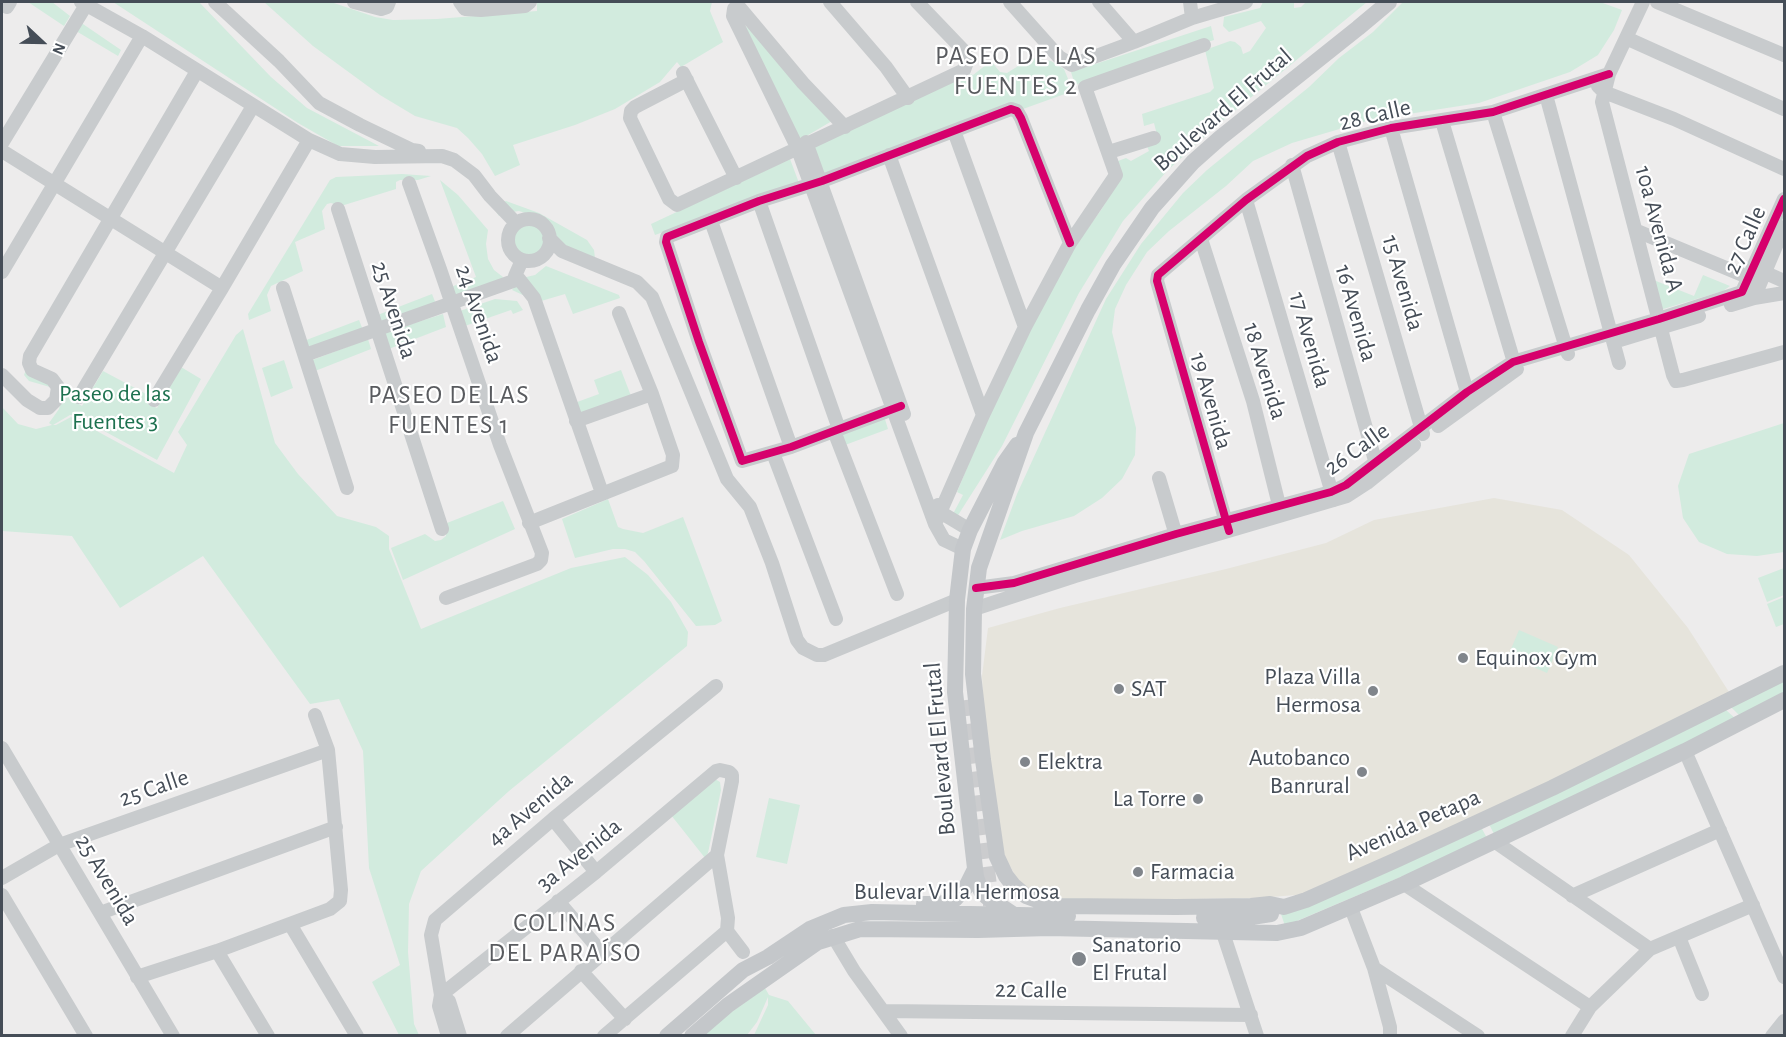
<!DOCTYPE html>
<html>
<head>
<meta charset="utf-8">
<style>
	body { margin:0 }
	#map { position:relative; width:1786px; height:1037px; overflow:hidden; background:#edecec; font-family:"Alegreya Sans",sans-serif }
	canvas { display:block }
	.frame { position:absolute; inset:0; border:3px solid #454d57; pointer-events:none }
	.north { position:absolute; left:12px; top:12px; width:60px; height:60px; -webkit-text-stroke:4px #fff; paint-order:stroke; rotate:112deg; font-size:16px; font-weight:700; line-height:24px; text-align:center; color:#454d57 }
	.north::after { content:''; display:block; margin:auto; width:21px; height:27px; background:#454d57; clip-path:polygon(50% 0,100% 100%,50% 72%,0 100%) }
</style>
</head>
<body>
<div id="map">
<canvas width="1786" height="1037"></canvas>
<div class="frame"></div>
<div class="north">N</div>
</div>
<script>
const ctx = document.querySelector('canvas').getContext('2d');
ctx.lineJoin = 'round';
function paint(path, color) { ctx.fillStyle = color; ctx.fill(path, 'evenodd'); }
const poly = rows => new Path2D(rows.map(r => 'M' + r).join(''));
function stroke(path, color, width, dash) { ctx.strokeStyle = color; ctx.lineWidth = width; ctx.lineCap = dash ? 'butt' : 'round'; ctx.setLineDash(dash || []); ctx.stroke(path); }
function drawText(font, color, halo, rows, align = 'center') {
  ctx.font = font + ' "Alegreya Sans",sans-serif'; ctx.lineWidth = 4.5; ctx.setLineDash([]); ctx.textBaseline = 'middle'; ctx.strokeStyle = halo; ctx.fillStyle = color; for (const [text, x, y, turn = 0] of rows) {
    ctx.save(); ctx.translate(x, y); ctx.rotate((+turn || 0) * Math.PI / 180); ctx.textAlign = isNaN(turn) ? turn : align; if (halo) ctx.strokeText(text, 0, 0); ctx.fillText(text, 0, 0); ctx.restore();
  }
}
const commercial = poly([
	[1494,498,1562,510,1629,555,1688,628,1729,692,1560,777,1309,894,1258,898,1054,901,1030,891,1017,879,1003,853,986,753,982,676,988,628,1060,608,1226,569,1326,543,1374,520]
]);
const green = poly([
	[28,2,52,2,70,16,64,26],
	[113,2,199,2,271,77,307,108,379,146,338,146,298,123],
	[264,2,331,2,375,17,393,20,437,19,537,11,537,2,712,2,710,11,723,42,681,67,677,62,660,82,615,109,575,125,513,145,520,165,495,176,482,154,468,138,457,128,415,116,380,95,313,46],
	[1263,2,1294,2,1294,8,1301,7,1306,2,1367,2,1215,127,1167,171,1123,221,1079,293,1002,446,955,520,949,513,954,512,963,495,957,492,995,400,1063,263,1101,210,1113,190,1118,161,1126,158,1131,161,1149,151,1145,141,1157,135,1154,123,1144,126,1142,114,1210,92,1214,88,1205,50,1230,41,1235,42,1241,47,1243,54,1250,51,1266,28,1261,21,1229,32,1223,26,1224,17,1260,8],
	[1403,2,1600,2,1622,10,1614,30,1598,55,1570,72,1479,103,1370,120,1292,143,1253,161,1226,186,1169,231,1147,252,1126,285,1115,309,1112,332,1136,428,1135,455,1122,479,1102,498,1074,516,1022,531,1000,540,1017,494,1106,299,1141,244,1183,193,1207,170,1309,87,1339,58,1373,32],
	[735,14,832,121,798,141],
	[80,22,121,50,118,56,76,31],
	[1211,26,1214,40,1075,85,1071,72],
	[1031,58,1051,61,1064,69,1073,91,823,181,807,142,963,72,973,75,991,61,1000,72,1007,73],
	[790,159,799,183,655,235,651,224],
	[402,174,431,176,418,180,400,180,396,182,396,189,341,206,331,203,327,204,322,211,325,229,295,242,303,271,271,286,267,295,271,311,249,320,248,314,330,180,336,177],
	[440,180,458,195,488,230,486,244,488,259,494,270,503,277,501,281,449,301,446,289,476,277],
	[506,201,539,213,587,240,594,250,596,266,552,236,547,223,541,218,519,211,506,213,499,216,491,204],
	'509 240a20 20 0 1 1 40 0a20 20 0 1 1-40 0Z',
	[546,266,619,295,620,298,573,314,565,294,531,304,525,296,512,290,522,278,535,275],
	[1703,275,1730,286,1723,291,1660,310,1651,279,1694,296],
	[432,294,436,304,378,325,375,316],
	[495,299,517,301,523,310,513,314,511,310,459,328,454,313],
	[443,314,446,327,386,350,379,334],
	[359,320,363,330,304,353,301,342],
	[243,329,275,443,298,474,337,516,376,527,389,536,389,549,421,629,571,568,625,557,648,575,671,602,688,632,687,646,509,791,421,871,409,904,408,952,414,1024,419,1035,399,1035,372,982,400,965,369,868,363,751,339,699,310,704,203,556,120,608,72,536,2,531,2,407,18,424,36,429,52,425,49,423,59,409,61,401,50,387,29,381,24,375,26,370,82,406,103,371,148,395,145,402,157,408,181,367,201,379,157,460,75,415,70,415,53,425,56,425,71,417,174,473,187,445,178,432,236,335],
	[368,339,371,349,310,373,307,362],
	[284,360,293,388,271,397,262,368],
	[621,370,633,401,576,424,569,405,599,394,594,380],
	[884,416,888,429,837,448,832,435],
	[1784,423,1784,552,1757,556,1727,554,1699,542,1683,518,1678,486,1689,454],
	[608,499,618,527,623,529,643,533,683,517,722,621,715,625,696,626,644,561,635,552,625,549,613,549,575,558,562,519],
	[503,501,515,529,403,580,391,548,425,534,435,541,441,540,446,536,447,523],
	[1784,568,1784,595,1767,602,1758,578],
	[1784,597,1784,624,1776,627,1767,604],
	[1519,630,1558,647,1547,673,1508,656],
	[1784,681,1784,696,1741,717,1731,707],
	[1726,710,1737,720,1496,838,1489,824],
	[715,779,720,782,721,790,708,853,705,858,671,815],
	[769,798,800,805,787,864,756,857],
	[1481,827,1488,840,1285,926,1281,914],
	[765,988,769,995,788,1001,816,1035,754,1035,768,1005,768,997,757,1022,747,1035,698,1036]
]);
const majorTunnel = poly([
	[966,700,991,902,991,909]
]);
const minor = poly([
	[81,2,142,36,309,140,340,154,375,157,442,156,454,160,474,175,490,196,516,223],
	[215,2,279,61,319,103,360,125,412,150,419,151],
	[354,2,381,9,387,7,389,2],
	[460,2,465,9,481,10,525,6,530,2],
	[830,2,886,67,908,98],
	[1010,2,1059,57,1072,65,1134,42,1192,18,1246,2],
	[1099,2,1134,42],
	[1190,2,1192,18],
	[1643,2,1609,74,1602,102,1673,375,1676,381,1683,380,1784,352],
	[1657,2,1784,55],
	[7,7,10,2],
	[1626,38,1784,109],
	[683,73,736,178],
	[687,80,635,107,631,111,630,118,669,199,677,205,964,70,968,59,964,51,917,2],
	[1598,86,1604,92,1674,119,1784,169],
	[1546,95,1619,363],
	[1493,112,1568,354],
	[1442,121,1516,369],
	[845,127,803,83,740,8,734,9,733,16,797,147,935,524,944,540,963,549],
	[1391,128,1469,399],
	[954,131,1025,327],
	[806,142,904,414],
	[1338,142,1423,434],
	[2,143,86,5],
	[2,151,222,288],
	[1109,152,1154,138],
	[889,155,983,415],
	[1292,165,1378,471],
	[409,183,440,269,500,445,542,553,541,560,537,564,446,598],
	[1246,200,1334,500],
	[759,201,839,429],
	[338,209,442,529],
	'508 240a21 21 0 1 1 42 0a21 21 0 1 1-42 0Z',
	[711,221,791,447],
	[1637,231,1750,278],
	[549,238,562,251,637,282,652,297,727,479,750,507,772,563,797,640,803,648,817,655,824,655,957,600],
	[1201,239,1253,401,1281,513],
	[1759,270,1784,281],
	[2,272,142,36],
	[519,279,534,298,602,493],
	[283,288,347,488],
	[1754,298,1784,227],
	[1731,305,1754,298,1784,293],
	[1620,340,1699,316],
	[305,355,519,279,515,276,522,260],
	[2,375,27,400,40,408,48,408,56,400,58,387,52,379,32,370,29,363,30,356,197,71],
	[79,397,253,106],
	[154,400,222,288,309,140],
	[901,406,791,447,742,461,699,342,666,242,667,237,759,201,822,181,1011,109,1017,111,1021,118,1070,243],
	[576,421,652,394],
	[1438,426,1517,369],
	[834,431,897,594],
	[773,453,836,619],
	[1159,478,1178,542],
	[938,505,940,512,970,530],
	[529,523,672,466,673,455,652,394,619,313],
	[935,524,983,415,1025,327,1070,243,1116,175,1085,87,1204,45],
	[1228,529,1157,281,1158,275,1246,200,1307,156,1338,142,1391,128,1493,112,1609,74],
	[976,588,1014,583,1176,534,1331,492,1346,485,1467,392,1513,362,1659,319,1742,292,1784,199],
	[974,609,1075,576,1347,496,1367,483,1414,445],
	[2,748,173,1036],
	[1685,751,1784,977],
	[553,819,596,872],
	[1494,841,1650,949],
	[2,878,59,845,328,750],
	[1404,884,1590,1007],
	[2,895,86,1036],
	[1572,896,1720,830],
	[558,901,602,953],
	[1351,908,1374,968,1390,1027,1390,1036],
	[100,913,336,827],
	[290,924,357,1036],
	[1223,933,1257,1036],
	[833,936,854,971,901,1036],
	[1679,937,1702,994],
	[217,951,268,1036],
	[1374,968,1478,1036],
	[581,971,625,1019],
	[137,977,217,951,330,909,340,901,341,890,328,750,315,715],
	[441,995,596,872,716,771,720,770,729,772,732,775,732,781,717,855,728,918,727,931,743,952],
	[441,995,449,1001,460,1036],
	[883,1011,1251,1015],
	[448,1036,439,1006,441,995,431,935,435,920,553,819,716,686],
	[507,1036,717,855],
	[604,1036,727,931],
	[1572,1036,1590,1007,1650,949,1753,905],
	[1772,1036,1784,1021]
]);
const major = poly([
	[1389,2,1358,28,1220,138,1193,162,1152,208,1113,265,1088,310,1026,433,979,568,974,609,973,674,983,760,997,857,1006,876,1013,885,1026,896,1048,904,1057,906,1176,907,1251,906,1270,904,1284,907,1306,900,1394,861,1552,788,1784,673],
	[924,904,940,904,955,899,966,887,975,869],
	[1014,915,987,897,981,891,976,877,955,692,957,600,963,549,970,530,1005,462,1017,445],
	[1204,918,1245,918,1271,914],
	[667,1036,743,970,768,957,810,929,844,915,872,912,1068,916],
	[692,1036,728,1005,818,942,860,929,978,930,1049,928,1277,933,1301,928,1404,884,1685,751,1784,700]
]);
const cycleway = poly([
	[901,406,791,447,742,461,699,342,666,242,667,237,759,201,822,181,1011,109,1017,111,1021,118,1070,243],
	[1229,531,1157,281,1158,275,1246,200,1307,156,1338,142,1391,128,1493,112,1609,74],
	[976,588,1014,583,1176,534,1331,492,1346,485,1467,392,1513,362,1659,319,1742,292,1784,199]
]);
const markers = [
	[1463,658,6,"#80858b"],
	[1119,689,6,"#80858b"],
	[1373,691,6,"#80858b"],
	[1025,762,6,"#80858b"],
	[1362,772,6,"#80858b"],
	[1198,799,6,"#80858b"],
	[1138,872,6,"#80858b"],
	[1079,959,8,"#80858b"]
];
const streetNames = [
	["Boulevard El Frutal",1223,110,-41],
	["28 Calle",1375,115,-13],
	["10a Avenida A",1659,229,75],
	["27 Calle",1745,240,-66],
	["15 Avenida",1403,283,74],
	["25 Avenida",394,310,72],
	["16 Avenida",1356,313,74],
	["24 Avenida",479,314,71],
	["17 Avenida",1310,340,74],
	["18 Avenida",1265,371,73],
	["19 Avenida",1211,401,74],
	["26 Calle",1357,449,-35],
	["Boulevard El Frutal",940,749,-95],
	["25 Calle",154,788,-19],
	["4a Avenida",530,809,-40],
	["Avenida Petapa",1413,825,-24],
	["3a Avenida",579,855,-39],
	["25 Avenida",107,880,59],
	["Bulevar Villa Hermosa",957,892],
	["22 Calle",1031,990,1]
];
const parkNames = [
	["Paseo de las",115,394],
	["Fuentes 3",115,422]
];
const poiNames = [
	["Equinox Gym",1475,658],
	["Plaza Villa",1361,677,"right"],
	["Hermosa",1361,705,"right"],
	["SAT",1131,689],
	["Autobanco",1350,758,"right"],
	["Banrural",1350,786,"right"],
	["Elektra",1037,762],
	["La Torre",1186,799,"right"],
	["Farmacia",1150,872],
	["Sanatorio",1092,945],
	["El Frutal",1092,973]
];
const neighbourhoodNames = [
	["PASEO DE LAS",1016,56],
	["FUENTES 2",1016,86],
	["PASEO DE LAS",449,395],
	["FUENTES 1",449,425],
	["COLINAS",565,923],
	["DEL PARAÍSO",565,953]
];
paint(commercial, '#e6e4dc');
paint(green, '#d2ebde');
stroke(majorTunnel, '#cbccce', 16, [16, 8]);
stroke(minor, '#c8cbcd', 14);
stroke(major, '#c4c7ca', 16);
stroke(cycleway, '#d6006c', 8);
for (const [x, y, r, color] of markers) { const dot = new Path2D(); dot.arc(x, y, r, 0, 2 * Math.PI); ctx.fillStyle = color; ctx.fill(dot); stroke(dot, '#fff', 2); }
drawText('24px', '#454d57', '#fff', streetNames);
drawText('24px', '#1d714f', '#fff', parkNames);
drawText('24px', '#454d57', '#fff', poiNames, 'left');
ctx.letterSpacing = '1.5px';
drawText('26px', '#595b5f', '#fff', neighbourhoodNames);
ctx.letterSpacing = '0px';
</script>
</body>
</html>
